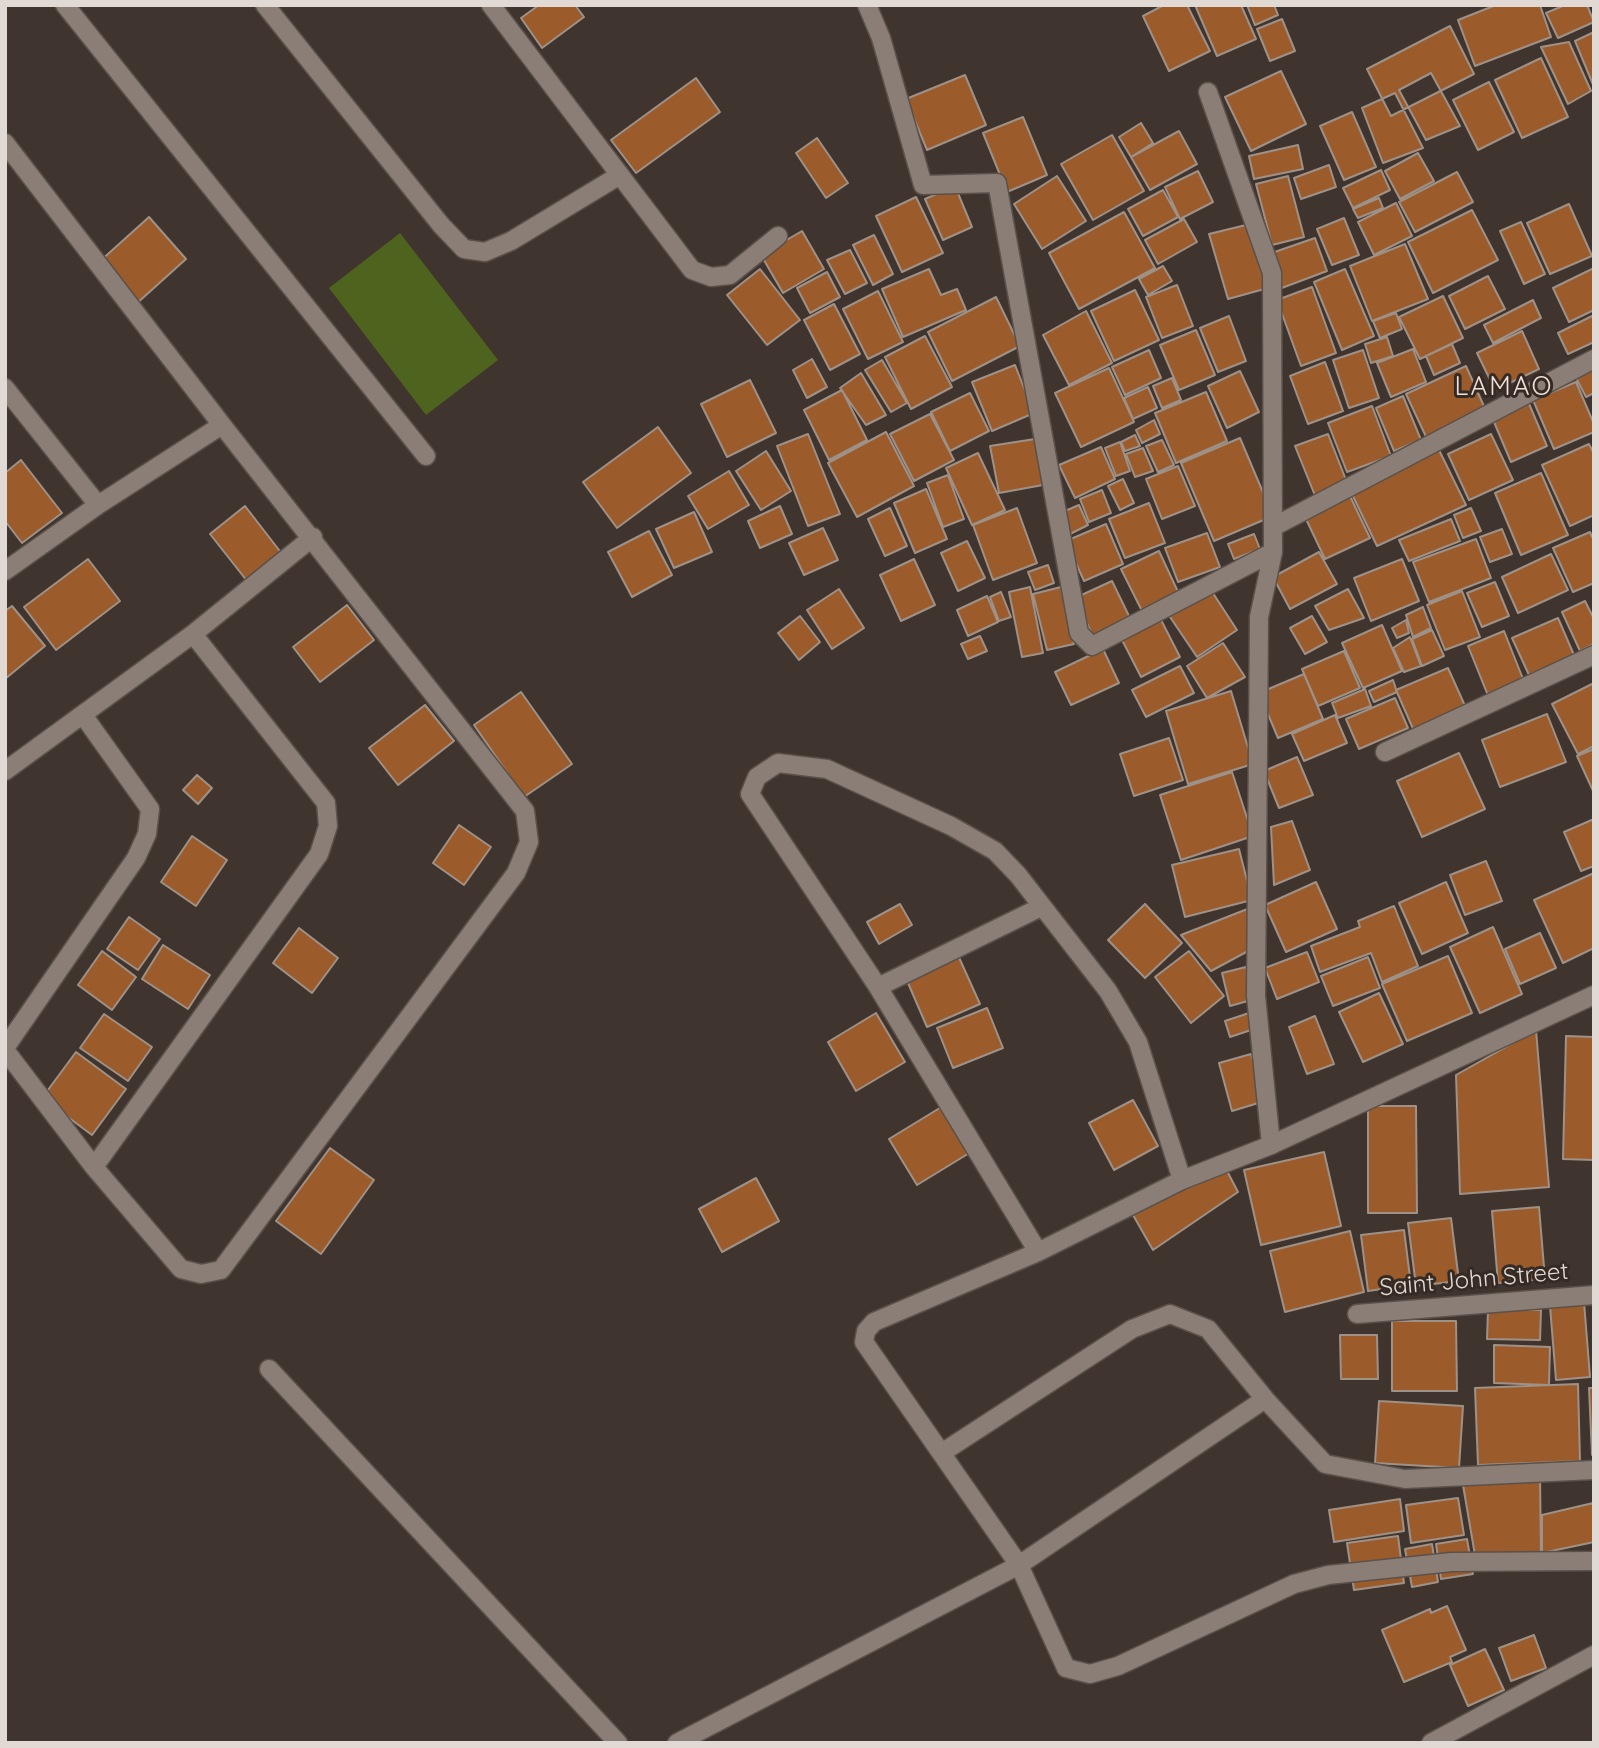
<!DOCTYPE html>
<html>
<head>
<meta charset="utf-8">
<style>
	body { margin:0 }
	#map { position:relative; width:1599px; height:1748px; overflow:hidden; background:#40352e; font-family:Quicksand,sans-serif }
	canvas { display:block }
	.frame { position:absolute; inset:0; border:7px solid #e0d9d4; pointer-events:none }
</style>
</head>
<body>
<div id="map">
<canvas width="1599" height="1748"></canvas>
<div class="frame"></div>
</div>
<script>
const ctx = document.querySelector('canvas').getContext('2d');
ctx.lineJoin = 'round';
function paint(path, color) { ctx.fillStyle = color; ctx.fill(path, 'evenodd'); }
const poly = rows => new Path2D(rows.map(r => 'M' + r).join(''));
function stroke(path, color, width, dash) { ctx.strokeStyle = color; ctx.lineWidth = width; ctx.lineCap = dash ? 'butt' : 'round'; ctx.setLineDash(dash || []); ctx.stroke(path); }
function drawText(font, color, halo, rows, align = 'center') {
  ctx.font = font + ' Quicksand,sans-serif'; ctx.lineWidth = 6; ctx.setLineDash([]); ctx.textBaseline = 'middle'; ctx.strokeStyle = halo; ctx.fillStyle = color; for (const [text, x, y, turn = 0] of rows) {
    ctx.save(); ctx.translate(x, y); ctx.rotate((+turn || 0) * Math.PI / 180); ctx.textAlign = isNaN(turn) ? turn : align; if (halo) ctx.strokeText(text, 0, 0); ctx.fillText(text, 0, 0); ctx.restore();
  }
}
const green = poly([
	[400,233,498,360,426,415,329,288]
]);
const building = poly([
	[539,5,575,5,584,17,542,48,521,18,539,5],
	[1164,5,1187,5,1210,51,1169,71,1143,16,1164,5],
	[1195,5,1241,5,1256,39,1217,56,1195,5],
	[1247,5,1274,5,1278,15,1255,25,1247,5],
	[1496,5,1540,5,1551,37,1475,66,1458,20,1496,5],
	[1565,5,1587,5,1594,22,1558,38,1546,13,1565,5],
	[1282,19,1295,51,1270,61,1257,29,1282,19],
	[1450,26,1474,74,1391,116,1367,69,1450,26],
	[1594,32,1594,87,1575,41,1594,32],
	[1569,42,1591,91,1568,104,1541,47,1569,42],
	[1541,58,1568,117,1522,138,1495,80,1541,58],
	[1281,71,1306,124,1251,151,1225,97,1281,71],
	[1431,73,1460,126,1426,140,1399,90,1431,73],
	[965,75,986,125,927,150,906,99,965,75],
	[696,78,720,112,636,173,611,140,696,78],
	[1489,82,1514,132,1478,150,1453,100,1489,82],
	[1395,93,1423,148,1383,163,1362,108,1395,93],
	[1352,112,1376,167,1344,180,1320,126,1352,112],
	[1023,117,1047,175,1007,192,983,133,1023,117],
	[1141,123,1153,143,1131,157,1119,137,1141,123],
	[1179,131,1197,164,1150,190,1131,157,1179,131],
	[1112,135,1144,191,1093,220,1061,164,1112,135],
	[817,138,848,183,826,198,796,153,817,138],
	[1298,145,1303,169,1254,179,1249,156,1298,145],
	[1418,153,1434,181,1400,199,1385,171,1418,153],
	[1329,165,1336,187,1301,199,1294,178,1329,165],
	[1381,170,1390,190,1353,208,1343,188,1381,170],
	[1198,171,1213,202,1180,219,1165,187,1198,171],
	[1457,172,1473,202,1415,232,1399,202,1457,172],
	[1057,176,1086,221,1042,249,1014,204,1057,176],
	[1288,176,1304,237,1272,245,1256,184,1288,176],
	[955,186,972,227,943,240,925,199,955,186],
	[1163,190,1178,217,1143,236,1128,209,1163,190],
	[916,197,943,253,902,272,876,216,916,197],
	[1379,198,1383,208,1358,218,1353,209,1379,198],
	[1396,203,1412,236,1374,255,1358,222,1396,203],
	[1569,204,1592,256,1550,274,1527,223,1569,204],
	[1472,210,1498,260,1433,293,1408,242,1472,210],
	[1124,212,1155,268,1079,309,1049,253,1124,212],
	[149,217,186,259,135,305,98,263,149,217],
	[1344,218,1359,255,1332,265,1317,229,1344,218],
	[1184,219,1197,242,1158,264,1145,240,1184,219],
	[1521,222,1545,274,1524,284,1500,231,1521,222],
	[1250,224,1268,288,1228,299,1209,234,1250,224],
	[802,231,824,269,783,293,761,255,802,231],
	[874,235,893,274,873,285,853,245,874,235],
	[1315,238,1327,271,1279,289,1266,255,1315,238],
	[1405,244,1428,299,1372,321,1350,266,1405,244],
	[850,250,867,283,845,294,827,260,850,250],
	[1163,266,1172,281,1148,295,1139,279,1163,266],
	[1594,268,1594,310,1569,322,1553,288,1594,268],
	[760,269,800,320,767,345,727,295,760,269],
	[929,269,941,295,957,289,966,310,903,337,882,289,929,269],
	[1345,269,1374,336,1342,350,1314,282,1345,269],
	[827,272,840,297,810,313,797,288,827,272],
	[1488,276,1505,309,1465,329,1449,296,1488,276],
	[1177,285,1193,326,1162,338,1146,297,1177,285],
	[1312,287,1336,353,1301,366,1277,300,1312,287],
	[1135,290,1159,340,1114,361,1091,311,1135,290],
	[878,291,903,342,868,359,843,309,878,291],
	[1443,296,1463,338,1420,359,1399,317,1443,296],
	[996,297,1020,346,952,381,928,332,996,297],
	[1533,300,1541,318,1493,343,1484,325,1533,300],
	[834,304,860,354,830,370,804,320,834,304],
	[1086,311,1112,363,1069,385,1043,335,1086,311],
	[1396,313,1402,329,1380,338,1373,321,1396,313],
	[1594,315,1594,342,1568,354,1558,333,1594,315],
	[1229,316,1246,361,1218,372,1200,328,1229,316],
	[1196,330,1215,375,1179,390,1160,345,1196,330],
	[1522,331,1539,369,1495,390,1477,353,1522,331],
	[925,336,952,387,911,409,885,357,925,336],
	[1387,337,1393,356,1371,363,1365,344,1387,337],
	[1452,344,1460,363,1434,375,1426,356,1452,344],
	[1413,349,1426,382,1391,397,1377,363,1413,349],
	[1149,350,1161,378,1125,395,1112,367,1149,350],
	[1363,350,1379,398,1349,408,1333,360,1363,350],
	[812,359,827,387,807,398,793,370,812,359],
	[882,360,907,403,891,412,865,370,882,360],
	[1325,362,1343,411,1308,424,1290,376,1325,362],
	[1594,364,1594,393,1586,397,1574,374,1594,364],
	[1015,365,1034,413,992,431,972,382,1015,365],
	[1466,366,1487,413,1428,441,1406,394,1466,366],
	[1109,368,1134,422,1081,447,1055,393,1109,368],
	[1240,371,1259,412,1227,428,1208,386,1240,371],
	[861,373,886,415,866,425,840,388,861,373],
	[1172,378,1181,400,1162,408,1153,386,1172,378],
	[750,380,776,433,727,457,701,404,750,380],
	[1576,382,1594,424,1594,432,1554,449,1533,400,1576,382],
	[1148,387,1157,408,1133,419,1124,398,1148,387],
	[842,390,867,440,829,460,804,410,842,390],
	[1206,392,1227,441,1176,463,1155,413,1206,392],
	[970,393,989,431,950,451,931,412,970,393],
	[1403,396,1421,440,1394,451,1376,408,1403,396],
	[1527,399,1547,446,1511,462,1491,415,1527,399],
	[1372,406,1391,456,1347,472,1328,423,1372,406],
	[930,414,954,460,914,481,890,434,930,414],
	[1154,420,1160,434,1142,443,1136,430,1154,420],
	[658,427,691,473,617,528,583,482,658,427],
	[886,432,914,486,857,517,828,463,886,432],
	[808,434,840,514,808,526,777,446,808,434],
	[1328,434,1348,485,1316,498,1295,446,1328,434],
	[1491,434,1513,480,1469,500,1448,454,1491,434],
	[1135,435,1140,446,1125,451,1121,442,1135,435],
	[1240,438,1273,516,1214,541,1181,463,1240,438],
	[1035,439,1043,485,999,493,990,446,1035,439],
	[1162,440,1174,465,1158,472,1146,446,1162,440],
	[1120,442,1130,471,1116,476,1105,448,1120,442],
	[1589,444,1594,454,1594,515,1570,526,1542,465,1589,444],
	[1101,447,1115,479,1075,498,1059,465,1101,447],
	[1143,448,1153,471,1135,477,1126,454,1143,448],
	[1439,450,1466,505,1377,546,1351,492,1439,450],
	[766,451,791,491,761,510,736,471,766,451],
	[978,453,1005,510,972,525,946,468,978,453],
	[21,460,62,513,22,543,5,521,5,473,21,460],
	[1178,466,1195,506,1162,519,1146,479,1178,466],
	[729,471,749,505,708,529,688,496,729,471],
	[1541,473,1568,535,1521,555,1495,493,1541,473],
	[948,475,964,519,943,527,927,483,948,475],
	[1123,479,1134,503,1120,510,1108,486,1123,479],
	[926,489,947,539,915,553,894,503,926,489],
	[1102,490,1111,513,1089,522,1080,499,1102,490],
	[1350,496,1370,538,1325,559,1305,517,1350,496],
	[1149,503,1165,543,1125,558,1109,519,1149,503],
	[1079,505,1088,525,1068,535,1058,514,1079,505],
	[245,506,286,559,251,586,210,534,245,506],
	[780,506,792,534,760,548,748,521,780,506],
	[890,508,907,546,885,556,868,519,890,508],
	[1017,508,1037,563,993,580,973,525,1017,508],
	[1471,508,1481,531,1463,538,1454,515,1471,508],
	[694,512,712,552,674,568,656,529,694,512],
	[1451,519,1460,541,1409,561,1399,540,1451,519],
	[1106,524,1123,564,1084,581,1066,541,1106,524],
	[823,528,838,560,804,575,789,543,823,528],
	[1502,529,1512,554,1490,562,1480,537,1502,529],
	[649,531,672,575,632,597,608,552,649,531],
	[1590,532,1594,541,1594,583,1573,592,1553,548,1590,532],
	[1207,533,1220,567,1178,582,1165,548,1207,533],
	[1254,534,1260,549,1234,559,1228,544,1254,534],
	[1476,539,1491,578,1429,602,1413,562,1476,539],
	[967,541,985,578,958,591,941,553,967,541],
	[1159,551,1179,594,1142,611,1121,569,1159,551],
	[1319,552,1337,584,1290,609,1273,577,1319,552],
	[1551,554,1568,590,1518,613,1502,577,1551,554],
	[88,559,120,601,56,650,24,607,88,559],
	[914,559,935,605,901,621,880,575,914,559],
	[1402,559,1419,601,1371,621,1354,578,1402,559],
	[1048,565,1054,583,1035,590,1028,572,1048,565],
	[1112,581,1130,618,1093,636,1075,598,1112,581],
	[1495,582,1509,616,1482,627,1467,593,1495,582],
	[1030,587,1043,653,1022,657,1009,592,1030,587],
	[1061,587,1074,644,1047,650,1033,594,1061,587],
	[1209,587,1237,630,1197,657,1168,614,1209,587],
	[839,589,864,628,832,649,807,610,839,589],
	[1348,589,1364,618,1329,630,1315,606,1348,589],
	[1462,591,1480,637,1445,650,1427,605,1462,591],
	[1001,592,1011,617,999,621,990,597,1001,592],
	[987,596,998,622,968,636,957,610,987,596],
	[1585,601,1594,619,1594,644,1580,651,1562,612,1585,601],
	[347,605,374,640,320,682,293,647,347,605],
	[12,606,45,646,5,679,5,611,12,606],
	[1423,607,1431,628,1413,637,1406,615,1423,607],
	[1158,614,1180,657,1141,677,1119,634,1158,614],
	[800,616,820,642,799,660,778,633,800,616],
	[1312,616,1327,642,1305,654,1290,628,1312,616],
	[1558,618,1574,655,1529,675,1512,638,1558,618],
	[1406,620,1409,633,1397,638,1392,628,1406,620],
	[1382,625,1402,671,1363,688,1342,643,1382,625],
	[1432,630,1444,656,1422,666,1412,639,1432,630],
	[1504,631,1525,684,1489,698,1468,646,1504,631],
	[980,636,987,651,968,659,961,644,980,636],
	[1410,637,1421,666,1404,672,1393,648,1410,637],
	[1223,643,1245,677,1207,698,1187,666,1223,643],
	[1103,649,1119,683,1071,705,1055,672,1103,649],
	[1344,651,1360,688,1318,706,1302,669,1344,651],
	[1180,666,1194,693,1146,717,1132,690,1180,666],
	[1448,668,1466,708,1414,731,1396,690,1448,668],
	[1304,674,1323,719,1278,738,1259,693,1304,674],
	[1393,680,1397,692,1374,702,1369,691,1393,680],
	[1594,683,1594,746,1578,754,1552,704,1594,683],
	[1365,689,1371,706,1338,718,1332,703,1365,689],
	[1231,691,1253,764,1188,784,1166,711,1231,691],
	[521,692,572,764,524,797,474,725,521,692],
	[1395,698,1408,728,1359,749,1346,719,1395,698],
	[425,705,454,741,398,785,369,748,425,705],
	[1547,714,1566,762,1500,787,1482,740,1547,714],
	[1335,715,1347,743,1304,761,1292,734,1335,715],
	[1169,738,1183,780,1134,796,1120,754,1169,738],
	[1594,749,1594,793,1577,756,1594,749],
	[1459,753,1485,809,1422,837,1397,781,1459,753],
	[1297,757,1313,795,1279,808,1264,771,1297,757],
	[1232,772,1253,836,1181,860,1160,795,1232,772],
	[197,775,212,788,198,804,183,790,197,775],
	[1594,819,1594,866,1581,871,1564,832,1594,819],
	[1292,821,1310,870,1274,885,1271,827,1292,821],
	[459,825,491,847,464,885,433,863,459,825],
	[192,836,227,860,196,906,161,882,192,836],
	[1239,849,1252,900,1185,917,1172,865,1239,849],
	[1486,861,1502,901,1465,915,1450,875,1486,861],
	[1594,873,1594,948,1563,963,1534,900,1594,873],
	[1316,882,1337,929,1286,952,1265,905,1316,882],
	[1446,882,1468,933,1422,954,1399,903,1446,882],
	[900,904,912,925,879,944,867,922,900,904],
	[1145,904,1182,943,1145,978,1108,940,1145,904],
	[1394,906,1418,966,1382,982,1371,953,1320,972,1311,946,1360,927,1358,921,1394,906],
	[1250,908,1250,950,1211,971,1181,935,1250,908],
	[129,917,160,939,138,970,107,949,129,917],
	[1493,927,1522,994,1480,1013,1450,947,1493,927],
	[299,928,338,958,312,993,273,963,299,928],
	[1540,933,1556,968,1520,984,1505,949,1540,933],
	[163,945,210,975,188,1009,142,979,163,945],
	[102,951,136,977,112,1010,78,985,102,951],
	[1189,951,1224,996,1191,1023,1155,977,1189,951],
	[1307,952,1319,982,1277,999,1265,968,1307,952],
	[957,953,980,1004,927,1027,905,976,957,953],
	[1448,956,1472,1013,1407,1041,1382,984,1448,956],
	[1368,957,1380,988,1333,1006,1321,976,1368,957],
	[1246,967,1255,999,1230,1006,1222,973,1246,967],
	[1379,993,1403,1044,1363,1062,1339,1012,1379,993],
	[987,1008,1003,1048,953,1068,937,1028,987,1008],
	[1252,1012,1257,1028,1230,1037,1225,1021,1252,1012],
	[876,1013,905,1062,856,1091,828,1042,876,1013],
	[104,1014,152,1047,128,1081,80,1048,104,1014],
	[1315,1016,1334,1064,1307,1074,1289,1027,1315,1016],
	[1536,1030,1549,1187,1460,1194,1456,1075,1536,1030],
	[1566,1036,1594,1037,1594,1160,1563,1159,1566,1036],
	[76,1052,126,1089,92,1135,42,1098,76,1052],
	[1251,1054,1265,1101,1232,1111,1219,1063,1251,1054],
	[1133,1100,1158,1146,1114,1170,1089,1123,1133,1100],
	[943,1106,971,1152,917,1185,889,1139,943,1106],
	[1368,1106,1416,1106,1417,1213,1368,1213,1368,1106],
	[330,1148,374,1180,321,1254,276,1221,330,1148],
	[1324,1152,1341,1226,1261,1245,1244,1170,1324,1152],
	[1225,1167,1238,1192,1153,1250,1133,1215,1225,1167],
	[756,1178,779,1221,722,1252,699,1209,756,1178],
	[1539,1207,1545,1279,1498,1283,1492,1211,1539,1207],
	[1451,1218,1459,1281,1416,1286,1408,1223,1451,1218],
	[1404,1230,1411,1285,1368,1291,1361,1235,1404,1230],
	[1350,1231,1364,1292,1285,1312,1270,1251,1350,1231],
	[1584,1302,1590,1377,1556,1380,1550,1306,1584,1302],
	[1488,1310,1541,1310,1540,1340,1487,1339,1488,1310],
	[1392,1321,1456,1321,1457,1391,1392,1391,1392,1321],
	[1340,1335,1377,1335,1378,1379,1341,1379,1340,1335],
	[1494,1345,1550,1347,1549,1385,1494,1383,1494,1345],
	[1578,1384,1580,1461,1478,1465,1475,1388,1578,1384],
	[1589,1388,1594,1388,1594,1455,1592,1455,1589,1388],
	[1379,1401,1463,1406,1459,1468,1375,1463,1379,1401],
	[1540,1476,1541,1556,1477,1567,1463,1485,1540,1476],
	[1458,1498,1464,1535,1411,1543,1406,1505,1458,1498],
	[1400,1499,1404,1531,1334,1542,1329,1510,1400,1499],
	[1593,1503,1594,1542,1542,1553,1542,1515,1593,1503],
	[1398,1536,1404,1583,1354,1590,1347,1543,1398,1536],
	[1467,1539,1473,1574,1441,1579,1436,1544,1467,1539],
	[1432,1544,1438,1582,1412,1587,1405,1549,1432,1544],
	[1447,1606,1466,1650,1450,1657,1452,1662,1404,1682,1382,1630,1430,1609,1431,1613,1447,1606],
	[1534,1635,1546,1668,1511,1681,1499,1648,1534,1635],
	[1485,1649,1504,1690,1468,1706,1450,1665,1485,1649]
]);
const service = poly([
	[65,5,426,456],
	[265,5,441,225,464,249,485,252,511,241,620,175]
]);
const pedestrian = poly([
	[867,5,881,38,923,185,997,183,1079,633,1092,646,1273,552],
	[1208,92,1272,273,1273,552,1259,617,1256,996,1271,1145],
	[1273,527,1594,359]
]);
const minor = poly([
	[491,5,692,270,711,277,730,275,778,236],
	[5,143,222,425,98,505,5,388],
	[5,571,98,505],
	[1385,752,1594,655],
	[5,771,193,634,313,537],
	[878,987,1041,907],
	[5,1048,136,858,147,834,150,809,83,715],
	[5,1050,94,1167,319,854,328,826,326,803,193,634],
	[94,1167,181,1269,201,1274,221,1270,516,873,529,842,525,811,222,425],
	[1182,1180,1271,1145,1594,995],
	[1038,1252,878,987,750,794,757,777,778,763,827,769,951,826,995,851,1018,875,1108,991,1138,1042,1182,1180,1038,1252,874,1322,866,1331,864,1342,1019,1565,1066,1668,1090,1674,1118,1666,1294,1584,1328,1575,1452,1562,1594,1561],
	[1357,1314,1594,1295],
	[269,1369,618,1743],
	[943,1452,1132,1329,1170,1314,1208,1329,1265,1399,1325,1464,1405,1479,1594,1470],
	[677,1743,1019,1565,1265,1399],
	[1431,1743,1594,1655]
]);
const streetNames = [
	["Saint John Street",1474,1280,-5]
];
const neighbourhoodNames = [
	["LAMAO",1504,387]
];
paint(green, '#4e631e');
paint(building, '#9c5b2b');
stroke(building, '#9e9188', 2);
stroke(service, '#5a514b', 21);
stroke(pedestrian, '#5a514b', 21);
stroke(minor, '#5a514b', 21);
stroke(service, '#8a7e76', 18);
stroke(pedestrian, '#8a7e76', 18);
stroke(minor, '#8a7e76', 18);
drawText('24px', '#e0d9d4', '#352b24', streetNames);
ctx.letterSpacing = '2px';
drawText('26px', '#eee0d7', '#352b24', neighbourhoodNames);
ctx.letterSpacing = '0px';
</script>
</body>
</html>
